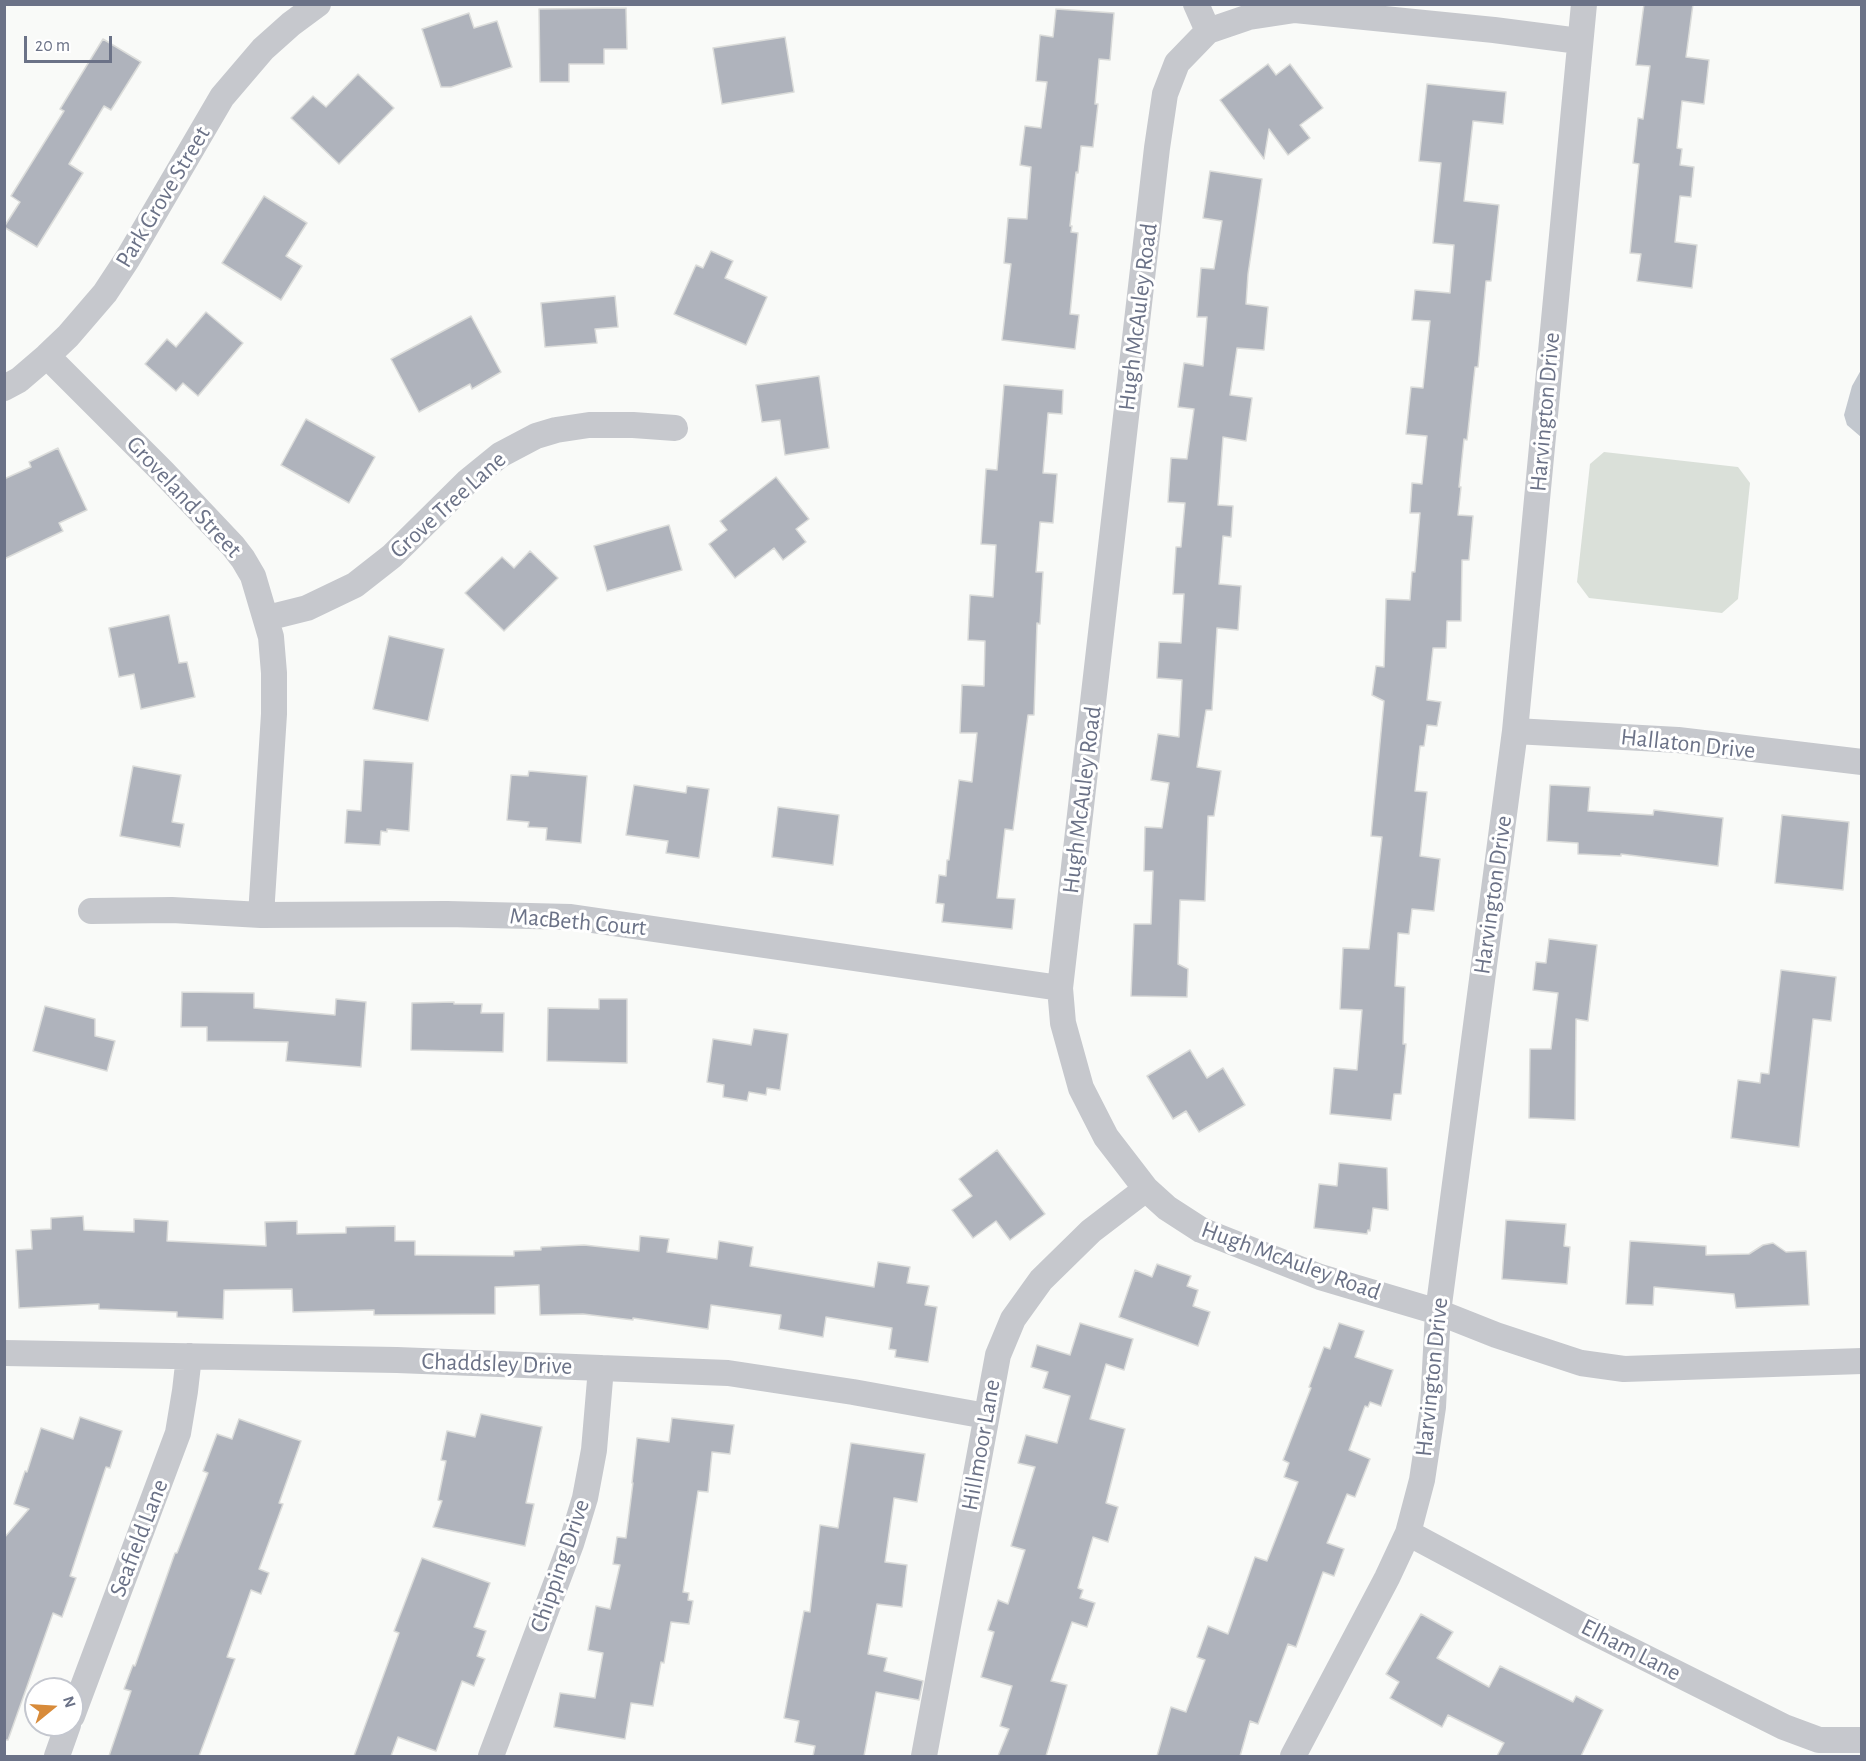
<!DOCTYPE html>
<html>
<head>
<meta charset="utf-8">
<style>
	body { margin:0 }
	#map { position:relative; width:1866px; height:1761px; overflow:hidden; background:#f9faf8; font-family:"Alegreya Sans",sans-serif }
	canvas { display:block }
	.frame { position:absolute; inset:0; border:6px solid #6b7287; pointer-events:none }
	.north { position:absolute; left:24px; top:1677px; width:60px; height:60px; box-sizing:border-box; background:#fff; border:2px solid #c4c7cf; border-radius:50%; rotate:72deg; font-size:16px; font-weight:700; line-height:24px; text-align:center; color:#6b7287 }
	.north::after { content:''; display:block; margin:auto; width:21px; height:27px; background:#d88b3a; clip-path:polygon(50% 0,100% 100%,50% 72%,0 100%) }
	.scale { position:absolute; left:24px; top:36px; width:88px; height:27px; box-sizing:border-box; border:3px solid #6b7287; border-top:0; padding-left:8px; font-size:18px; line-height:21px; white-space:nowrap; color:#6b7287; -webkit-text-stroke:4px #fff; paint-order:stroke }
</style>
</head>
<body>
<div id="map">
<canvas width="1866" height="1761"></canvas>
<div class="frame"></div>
<div class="north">N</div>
<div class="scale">20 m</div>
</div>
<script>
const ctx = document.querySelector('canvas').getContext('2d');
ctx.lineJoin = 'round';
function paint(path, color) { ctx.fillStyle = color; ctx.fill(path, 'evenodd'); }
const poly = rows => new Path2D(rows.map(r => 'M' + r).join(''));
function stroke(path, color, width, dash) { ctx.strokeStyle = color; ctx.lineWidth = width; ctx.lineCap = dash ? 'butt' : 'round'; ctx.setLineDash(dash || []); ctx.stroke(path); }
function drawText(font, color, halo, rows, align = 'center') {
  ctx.font = font + ' "Alegreya Sans",sans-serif'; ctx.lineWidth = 6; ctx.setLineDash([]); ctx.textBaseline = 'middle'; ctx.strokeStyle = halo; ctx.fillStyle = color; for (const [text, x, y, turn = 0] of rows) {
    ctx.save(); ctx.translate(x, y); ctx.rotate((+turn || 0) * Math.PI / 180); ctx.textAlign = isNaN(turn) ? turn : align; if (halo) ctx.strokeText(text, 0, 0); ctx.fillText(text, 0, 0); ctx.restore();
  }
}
const green = poly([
	[1604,452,1738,467,1750,483,1738,599,1722,613,1589,598,1577,582,1590,464]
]);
const water = poly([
	[1861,370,1861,437,1847,425,1844,415,1852,386]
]);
const building = poly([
	[1644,4,1693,4,1686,57,1709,60,1704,104,1682,101,1677,148,1682,149,1680,165,1694,167,1691,197,1680,196,1675,242,1697,245,1692,288,1637,281,1641,254,1630,253,1639,164,1633,163,1638,118,1643,119,1650,66,1636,65,1644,4],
	[626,8,627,49,604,49,604,64,569,64,569,82,540,82,539,9,626,8],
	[1056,9,1114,13,1110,60,1099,59,1095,104,1098,104,1093,147,1081,146,1078,173,1076,172,1070,226,1072,226,1071,232,1078,233,1070,314,1079,315,1075,349,1002,340,1011,264,1004,263,1008,218,1027,219,1031,167,1020,165,1025,126,1041,128,1047,82,1036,81,1040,35,1053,37,1056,9],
	[469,13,474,28,497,21,512,67,451,87,441,87,422,29,469,13],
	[785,37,794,92,722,104,713,48,785,37],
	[103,39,141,62,111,110,104,106,69,164,83,173,37,247,4,227,20,202,11,196,64,111,60,109,103,39],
	[1268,64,1276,75,1290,64,1323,108,1300,125,1310,138,1288,155,1269,129,1264,159,1220,100,1268,64],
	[358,74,394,108,339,164,291,118,313,96,326,107,358,74],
	[1427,84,1506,92,1503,124,1473,121,1464,201,1499,205,1491,281,1486,281,1478,367,1475,367,1467,440,1464,439,1459,487,1461,487,1458,515,1473,516,1469,560,1462,560,1461,621,1447,621,1446,648,1433,648,1427,700,1441,702,1437,726,1427,725,1424,746,1420,746,1415,791,1427,792,1420,856,1440,859,1434,911,1412,909,1409,934,1398,933,1395,986,1405,987,1403,1044,1406,1044,1401,1094,1394,1094,1391,1120,1330,1114,1334,1068,1357,1070,1362,1010,1340,1009,1343,948,1369,949,1382,837,1371,836,1384,701,1372,695,1376,666,1384,667,1386,599,1410,600,1412,572,1415,572,1420,513,1410,513,1412,483,1422,484,1427,436,1406,434,1411,387,1423,388,1430,321,1412,320,1415,290,1450,293,1454,245,1433,243,1441,163,1419,161,1427,84],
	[1210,171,1262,179,1248,274,1246,304,1268,307,1264,350,1237,348,1230,395,1252,398,1246,441,1223,437,1218,505,1233,506,1231,537,1223,536,1219,584,1241,586,1238,630,1217,628,1212,710,1206,710,1197,767,1221,771,1214,816,1208,816,1205,901,1180,900,1178,964,1188,969,1187,997,1131,996,1134,924,1151,924,1153,871,1144,871,1145,827,1162,828,1169,783,1151,780,1158,734,1179,737,1182,680,1157,678,1159,642,1181,643,1184,594,1173,594,1176,547,1181,547,1185,503,1168,502,1171,458,1187,459,1194,409,1178,407,1184,363,1203,366,1207,317,1197,317,1201,268,1214,269,1222,221,1203,218,1210,171],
	[264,196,307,223,286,256,302,266,281,300,222,263,264,196],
	[711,251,733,261,725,278,767,297,746,345,674,314,696,265,703,268,711,251],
	[615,296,618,327,595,329,597,343,545,347,541,303,615,296],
	[206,312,243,343,198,396,183,383,176,391,145,364,167,339,176,347,206,312],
	[471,316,501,372,472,389,470,384,419,412,391,359,471,316],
	[819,376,829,448,785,455,780,420,762,422,756,385,819,376],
	[1004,385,1063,390,1062,414,1048,413,1043,473,1057,474,1053,523,1040,522,1036,572,1043,572,1040,624,1037,623,1034,715,1028,715,1013,830,1005,829,997,898,1015,899,1012,929,942,922,944,904,936,903,939,875,946,876,947,860,949,860,959,780,972,782,977,733,960,733,962,685,984,686,985,641,968,640,970,595,993,597,996,545,981,544,986,469,997,470,1004,385],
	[306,419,375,457,349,503,281,465,306,419],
	[58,448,87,510,59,523,63,531,4,559,4,479,31,467,29,462,58,448],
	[776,477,809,519,796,529,806,542,783,560,774,548,735,578,709,544,727,530,720,521,776,477],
	[669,525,682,570,607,591,594,546,669,525],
	[530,551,558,578,504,631,465,593,502,557,514,568,530,551],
	[169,615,179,663,187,662,195,697,141,709,134,674,119,677,109,628,169,615],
	[389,636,444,649,428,721,373,709,389,636],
	[364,760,413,763,409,831,387,829,387,832,381,831,380,845,345,843,347,810,361,811,364,760],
	[133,766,181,775,172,822,184,824,180,847,120,836,133,766],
	[529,771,587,776,581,843,546,840,547,828,528,827,529,822,507,820,511,775,528,776,529,771],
	[634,785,686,793,687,786,709,789,699,858,666,853,668,841,626,835,634,785],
	[1550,785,1590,787,1588,811,1653,815,1654,810,1723,818,1718,866,1621,854,1621,856,1578,854,1578,843,1547,841,1550,785],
	[778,807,839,815,833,865,772,857,778,807],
	[1782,815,1849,822,1843,890,1775,883,1782,815],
	[1549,939,1597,945,1588,1021,1576,1019,1575,1120,1529,1118,1530,1049,1551,1049,1558,993,1533,990,1536,962,1546,963,1549,939],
	[1781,970,1836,977,1831,1021,1813,1019,1799,1147,1731,1138,1738,1080,1760,1083,1761,1073,1769,1074,1781,970],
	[182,992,254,993,254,1008,335,1015,336,999,366,1002,361,1067,286,1061,288,1042,207,1041,207,1027,181,1027,182,992],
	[599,999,627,999,627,1063,547,1061,548,1008,599,1009,599,999],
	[454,1002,454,1004,482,1004,481,1013,504,1013,503,1052,411,1050,412,1003,454,1002],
	[45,1006,95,1019,95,1036,115,1041,107,1071,33,1051,45,1006],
	[754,1029,788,1034,780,1090,767,1088,766,1095,749,1092,747,1101,723,1097,724,1085,707,1082,713,1039,751,1045,754,1029],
	[1190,1050,1207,1078,1223,1068,1245,1105,1199,1132,1186,1111,1173,1119,1147,1076,1190,1050],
	[997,1150,1045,1214,1010,1240,996,1221,973,1238,952,1210,972,1196,959,1179,997,1150],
	[1339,1163,1387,1168,1388,1210,1373,1208,1370,1231,1368,1230,1367,1234,1314,1228,1319,1184,1337,1186,1339,1163],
	[83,1216,84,1230,134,1232,134,1219,168,1221,167,1241,266,1246,265,1222,297,1221,297,1234,346,1233,346,1227,395,1226,395,1241,415,1241,415,1255,514,1256,514,1251,541,1250,541,1247,584,1245,639,1251,640,1236,669,1239,667,1252,717,1259,719,1241,753,1247,750,1266,874,1287,878,1262,910,1267,907,1283,929,1286,925,1305,937,1307,928,1362,895,1357,896,1350,889,1349,892,1328,826,1317,823,1337,779,1329,781,1315,711,1305,708,1329,633,1318,633,1320,583,1314,540,1315,539,1285,495,1287,495,1314,374,1315,374,1310,293,1312,292,1289,224,1290,223,1319,177,1317,177,1312,99,1309,99,1304,19,1308,16,1250,32,1249,31,1230,51,1229,51,1218,83,1216],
	[1506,1220,1566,1224,1564,1246,1570,1247,1567,1284,1502,1279,1506,1220],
	[1630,1241,1706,1246,1706,1255,1749,1254,1763,1245,1773,1243,1786,1252,1806,1251,1809,1305,1736,1308,1734,1294,1654,1287,1653,1305,1626,1304,1630,1241],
	[1157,1264,1191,1276,1187,1286,1198,1290,1193,1306,1210,1312,1198,1346,1119,1317,1135,1270,1152,1277,1157,1264],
	[1080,1323,1133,1339,1124,1370,1106,1364,1090,1419,1125,1429,1106,1503,1118,1507,1108,1542,1093,1537,1078,1588,1083,1590,1080,1598,1095,1603,1087,1627,1072,1622,1051,1681,1067,1685,1046,1756,998,1756,1009,1729,1000,1726,1012,1686,981,1677,994,1632,988,1630,998,1600,1008,1604,1025,1550,1011,1546,1035,1467,1018,1463,1026,1435,1057,1443,1070,1396,1043,1388,1048,1372,1031,1367,1037,1345,1070,1355,1080,1323],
	[1339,1323,1364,1331,1355,1357,1393,1370,1381,1406,1370,1402,1368,1407,1365,1406,1349,1450,1370,1459,1355,1497,1347,1494,1327,1543,1344,1549,1334,1576,1323,1572,1296,1647,1288,1644,1258,1724,1250,1721,1240,1756,1157,1756,1171,1707,1186,1712,1205,1660,1197,1657,1208,1626,1228,1634,1255,1557,1267,1561,1298,1482,1284,1477,1289,1463,1283,1460,1311,1388,1309,1387,1324,1347,1330,1349,1339,1323],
	[481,1414,542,1427,526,1503,534,1504,525,1546,433,1527,442,1501,438,1500,446,1461,441,1460,447,1431,475,1437,481,1414],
	[80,1417,122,1431,110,1468,106,1467,70,1576,76,1578,62,1617,53,1613,8,1740,4,1740,4,1538,29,1509,14,1504,25,1471,27,1472,41,1428,73,1439,80,1417],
	[672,1418,734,1425,730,1454,712,1452,708,1492,698,1491,683,1592,689,1593,688,1600,693,1601,689,1624,671,1622,664,1663,661,1662,653,1706,631,1703,625,1739,554,1727,560,1693,595,1698,603,1653,588,1650,596,1606,610,1609,620,1565,613,1564,617,1537,626,1538,633,1483,632,1483,637,1438,669,1442,672,1418],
	[239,1419,301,1441,279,1503,283,1504,259,1569,269,1573,261,1594,251,1590,227,1657,235,1659,199,1756,109,1756,131,1691,124,1689,133,1665,135,1666,175,1553,177,1553,208,1473,203,1471,217,1434,232,1439,239,1419],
	[851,1443,925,1454,917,1502,894,1498,885,1562,907,1565,902,1607,877,1604,868,1654,887,1658,884,1671,923,1681,919,1700,876,1692,864,1756,813,1756,815,1746,795,1742,799,1721,784,1718,804,1611,810,1612,820,1525,838,1528,851,1443],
	[422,1558,490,1583,474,1627,486,1631,477,1656,485,1659,474,1686,462,1681,436,1751,398,1737,391,1756,354,1756,399,1633,394,1631,422,1558],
	[1421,1614,1453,1632,1437,1658,1489,1687,1500,1666,1573,1702,1576,1696,1603,1710,1581,1756,1497,1756,1504,1743,1448,1715,1442,1727,1390,1698,1399,1682,1386,1674,1421,1614]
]);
const minor = poly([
	[1196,4,1208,31],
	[1579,41,1494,30,1295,10,1249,17,1208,31,1177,63,1165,94,1157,148,1060,988,1063,1023,1081,1088,1106,1137,1146,1189,1167,1208,1201,1230,1320,1277,1438,1312,1496,1335,1581,1363,1624,1369,1862,1361],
	[47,356,163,472,233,546,243,559,253,576,271,637,274,673,274,714,261,915],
	[4,388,19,380,47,356,68,336,105,293,128,258,222,97,263,49,291,24,318,4],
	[267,618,307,608,355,585,392,556,468,481,500,455,536,436,556,430,589,425,633,425,675,428],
	[1515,731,1678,740,1862,762],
	[91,911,172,910,261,915,447,914,571,917,1060,988],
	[4,1353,397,1360,728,1373,853,1392,986,1416],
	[1408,1533,1586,1628,1784,1727,1819,1740,1862,1740],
	[72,1716,178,1433,185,1391,189,1356],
	[57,1756,68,1725],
	[491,1756,571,1544,585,1498,594,1450,601,1368],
	[924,1756,998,1355,1013,1319,1041,1280,1091,1231,1146,1189],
	[1293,1756,1387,1578,1408,1533,1422,1480,1433,1407,1438,1312,1515,731,1584,4]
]);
const streetNames = [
	["Park Grove Street",163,197,-59],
	["Hugh McAuley Road",1138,317,-83],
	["Harvington Drive",1545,412,-85],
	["Groveland Street",184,497,47],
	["Grove Tree Lane",448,505,-42],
	["Hallaton Drive",1688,744,6],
	["Hugh McAuley Road",1082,800,-83],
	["Harvington Drive",1493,895,-82],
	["MacBeth Court",578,922,5],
	["Hugh McAuley Road",1291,1261,20],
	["Chaddsley Drive",497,1364,2],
	["Harvington Drive",1432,1377,-84],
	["Hillmoor Lane",981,1445,-80],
	["Seafield Lane",139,1538,-69],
	["Chipping Drive",560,1566,-71],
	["Elham Lane",1631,1650,27]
];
paint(green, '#dae0d9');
paint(water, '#c2c7ce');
paint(building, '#afb3bc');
stroke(building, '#dbdcda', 1.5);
stroke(minor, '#c6c8cd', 26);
drawText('24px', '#6b7287', '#fff', streetNames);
</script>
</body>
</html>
